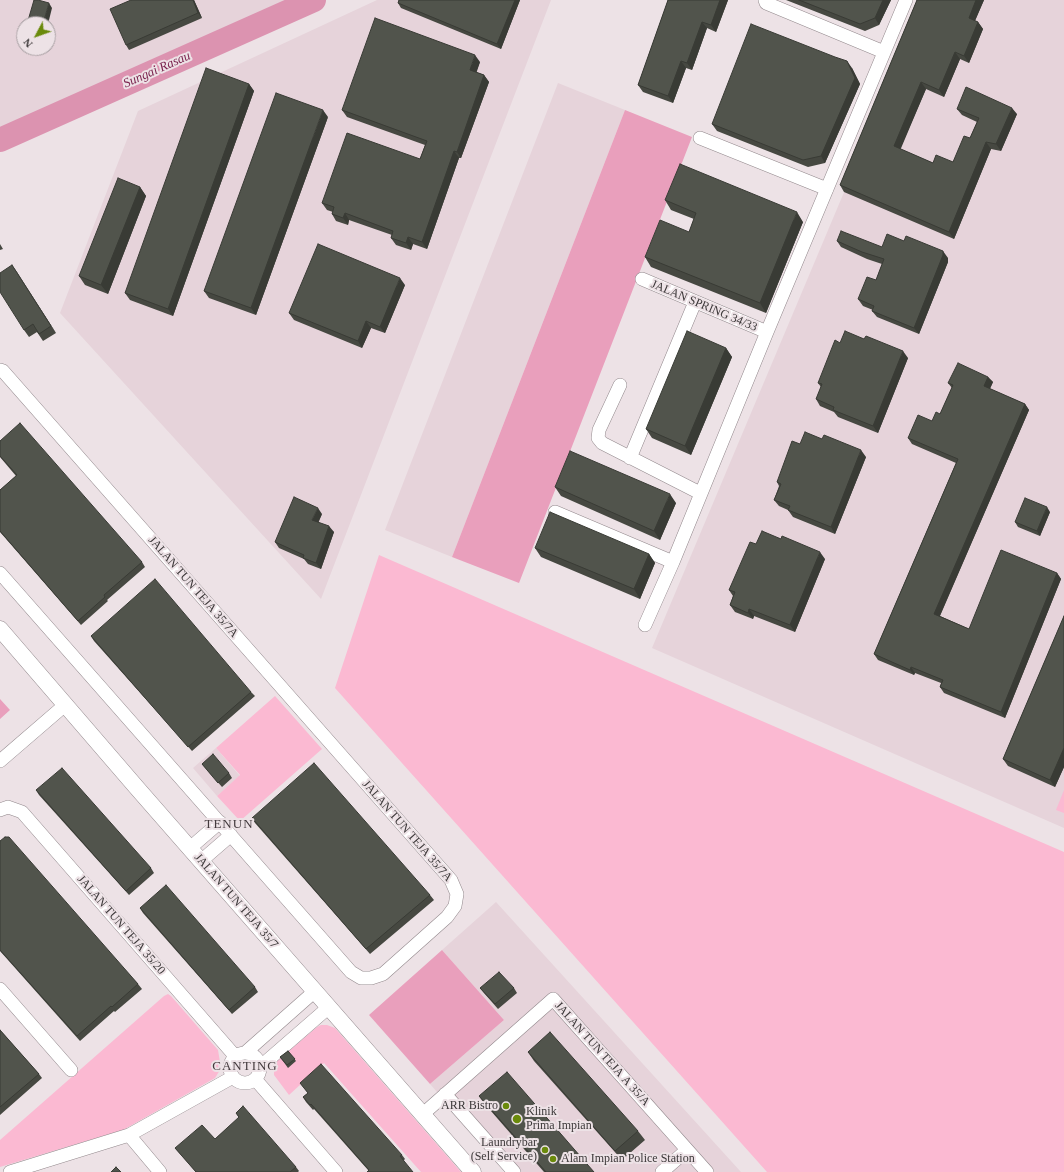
<!DOCTYPE html>
<html>
<head>
<meta charset="utf-8">
<style>
	body { margin:0 }
	#map { position:relative; width:1064px; height:1172px; overflow:hidden; background:#ede2e6; font-family:Georgia,serif }
	canvas { display:block }
	.north { position:absolute; left:16px; top:16px; width:40px; height:40px; box-sizing:border-box; background:#ede2e6; border:1px solid #a69ea1; border-radius:50%; rotate:229deg; font-size:11px; font-weight:700; line-height:16px; text-align:center; color:#3c3839 }
	.north::after { content:''; display:block; margin:auto; width:14px; height:18px; background:#6a8a0b; clip-path:polygon(50% 0,100% 100%,50% 72%,0 100%) }
</style>
</head>
<body>
<div id="map">
<canvas width="1064" height="1172"></canvas>
<div class="north">N</div>
</div>
<script>
const ctx = document.querySelector('canvas').getContext('2d');
ctx.lineJoin = 'round';
function paint(path, color) { ctx.fillStyle = color; ctx.fill(path, 'evenodd'); }
const poly = rows => new Path2D(rows.map(r => 'M' + r).join(''));
function stroke(path, color, width, dash) { ctx.strokeStyle = color; ctx.lineWidth = width; ctx.lineCap = dash ? 'butt' : 'round'; ctx.setLineDash(dash || []); ctx.stroke(path); }
function drawText(font, color, halo, rows, align = 'center') {
  ctx.font = font + ' Georgia,serif'; ctx.lineWidth = 4; ctx.setLineDash([]); ctx.textBaseline = 'middle'; ctx.strokeStyle = halo; ctx.fillStyle = color; for (const [text, x, y, turn = 0] of rows) {
    ctx.save(); ctx.translate(x, y); ctx.rotate((+turn || 0) * Math.PI / 180); ctx.textAlign = isNaN(turn) ? turn : align; if (halo) ctx.strokeText(text, 0, 0); ctx.fillText(text, 0, 0); ctx.restore();
  }
}
const built = poly([
	[0,0,291,0,299,3,0,135],
	[24,24,48,24,48,48,24,48],
	[377,0,551,0,321,599,60,313,138,111],
	[925,0,1064,0,1064,828,652,648],
	[558,83,625,110,452,557,385,530],
	[216,748,240,776,217,796,193,768],
	[496,902,741,1172,507,1172,430,1084,504,1020,442,950]
]);
const green = poly([
	[379,555,1064,852,1064,1172,767,1172,335,688],
	[275,696,322,749,240,821,217,796,240,775,216,748],
	[1064,790,1064,813,1056,810],
	[168,994,171,996,218,1050,220,1062,220,1070,215,1078,123,1130,0,1167,0,1140,164,996],
	[321,1025,327,1025,335,1028,461,1172,421,1172,324,1063,289,1095,274,1075,274,1069,276,1062,317,1027]
]);
const forest = poly([
	[625,110,692,137,519,583,452,557],
	[0,699,10,710,0,719],
	[442,950,504,1020,430,1084,369,1015]
]);
const river = poly([
	[0,140,314,0]
]);
const minor = poly([
	[765,0,766,3,884,52],
	[700,138,827,189],
	[642,279,767,332],
	[0,370,3,371,451,880,457,894,455,906,447,917,383,974,371,978,361,978,351,972,0,573],
	[620,385,599,430,598,438,602,443,700,493],
	[630,458,695,302],
	[555,512,673,562],
	[645,625,673,562,767,332,906,0],
	[0,761,65,705],
	[0,810,8,807,22,812,235,1056],
	[190,848,220,822],
	[201,861,231,835],
	[0,989,71,1070],
	[246,1052,315,991],
	'230 1068a15 15 0 1 1 30 0a15 15 0 1 1-30 0Z',
	[260,1067,329,1007],
	[255,1079,336,1172],
	[445,1094,514,1172],
	[423,1114,553,999,707,1172],
	[129,1135,160,1172],
	[10,1172,129,1135,233,1077],
	[662,1172,687,1150]
]);
const tertiary = poly([
	[0,629,137,788,473,1172]
]);
const wall = poly([
	[194,0,202,18,129,50,126,45],
	[399,0,520,0,501,49,401,8,398,3],
	[668,0,728,0,716,32,707,28,692,70,686,68,673,103,643,92,638,85],
	[786,0,891,0,879,25,865,31],
	[917,0,984,0,975,21,978,22,983,29,969,63,960,59,944,97,926,89,900,149,933,163,953,162,970,138,977,122,962,115,957,109,1017,114,1001,151,991,149,954,239,844,192,840,185],
	[480,62,476,72,484,75,489,82,461,158,459,158,427,249,413,244,411,250,396,245,391,238,392,235,349,220,348,225,336,221,332,214,333,212,327,210,322,203,420,159,425,145,347,117,342,110],
	[852,68,860,84,825,163,808,167,717,131,712,124],
	[249,84,254,91,173,316,130,300,125,293],
	[328,117,256,315,209,298,204,291],
	[140,187,146,196,108,294,85,285,79,276],
	[665,200,803,222,766,313,651,267,645,257,689,232,694,219,671,210],
	[837,241,882,247,948,258,948,262,919,334,877,317,872,311,873,310,863,306,858,299,876,280,882,264,867,259,841,247],
	[0,244,3,249,0,250],
	[12,265,56,333,43,341,37,332,29,337,24,330],
	[405,285,385,333,371,328,362,348,294,320,289,313],
	[840,343,908,358,878,433,838,417,834,412,820,406,816,399,821,387,818,383],
	[726,348,732,357,691,455,652,438,646,429],
	[988,377,993,382,990,389,1025,404,1029,410,940,616,969,629,1057,573,1061,579,1005,718,944,693,940,687,941,683,915,673,914,675,878,660,874,654,956,463,912,444,908,438,932,421,940,414,952,388,948,383],
	[0,441,142,562,145,567,107,600,108,601,81,625,0,532,0,490,16,476,0,457],
	[800,444,866,457,835,534,793,517,788,510,779,506,774,500,779,486,777,482],
	[555,487,676,503,660,540,561,496],
	[1050,512,1040,536,1018,527,1015,522],
	[322,514,318,522,334,532,321,569,308,564,304,559,279,548,275,542],
	[756,544,825,559,795,632,754,616,753,619,735,612,730,605,733,596,729,590],
	[535,548,649,554,655,563,640,599,541,557],
	[1064,616,1064,767,1055,787,1008,766,1003,759],
	[91,636,251,692,255,696,192,751,94,641],
	[202,764,229,773,232,778,222,787],
	[36,790,151,868,154,873,129,895,39,795],
	[252,818,430,895,434,900,370,954,255,823],
	[0,841,138,984,142,989,115,1012,114,1011,80,1041,0,951],
	[140,908,255,987,258,992,232,1014,143,913],
	[480,988,514,988,517,993,498,1009,484,993],
	[0,1030,39,1074,42,1078,0,1115],
	[288,1051,296,1061,288,1068,280,1057],
	[528,1052,638,1131,645,1140,622,1160,534,1061],
	[300,1083,402,1155,405,1159,403,1161,368,1170,314,1109,313,1110,306,1102,303,1097,308,1093],
	[479,1096,594,1172,544,1172,484,1103],
	[236,1113,296,1167,299,1171,298,1172,196,1172,175,1148,215,1139,239,1118]
]);
const shadedWall = poly([
	[193,0,194,0,202,18,198,13],
	[515,0,520,0,501,49,497,44],
	[720,0,728,0,716,32,711,25],
	[883,0,891,0,879,25,875,18],
	[976,0,984,0,973,25,969,18],
	[49,3,52,8,48,24,43,24],
	[702,22,707,28,692,70,687,63],
	[978,22,983,29,969,63,964,56],
	[955,52,960,59,944,97,939,90],
	[475,55,480,62,475,77,470,70],
	[681,61,686,68,673,103,668,96],
	[847,61,852,68,860,84,825,163,821,156],
	[484,75,489,82,461,158,457,152],
	[921,82,926,89,899,153,894,146],
	[249,84,254,91,173,316,168,309],
	[1012,108,1017,114,1001,151,996,144],
	[323,110,328,117,256,315,251,308],
	[986,142,991,149,954,239,949,232],
	[454,151,459,158,427,249,422,242],
	[140,187,146,196,108,294,101,285],
	[797,212,803,222,766,313,760,303],
	[345,213,349,220,348,225,343,218],
	[408,237,413,244,411,250,406,243],
	[943,251,948,258,948,262,919,334,914,328],
	[12,265,17,272,56,333,51,326],
	[400,278,405,285,385,333,380,327],
	[366,321,371,328,362,348,358,341],
	[726,348,732,357,691,455,685,446],
	[903,351,908,358,878,433,873,426],
	[988,377,993,382,988,392,984,386],
	[1025,404,1029,410,938,620,934,614],
	[861,450,866,457,835,534,831,527],
	[670,494,676,503,660,540,654,531],
	[1047,507,1050,512,1040,536,1037,531],
	[318,508,322,514,317,526,312,520],
	[329,526,334,532,321,569,316,563],
	[820,552,825,559,795,632,790,625],
	[649,554,655,563,640,599,634,589],
	[1057,573,1061,579,1005,718,1001,712],
	[749,609,754,616,753,619,748,613],
	[911,667,915,673,914,675,910,670],
	[1064,748,1064,767,1055,787,1050,780]
]);
const building = poly([
	[34,0,38,0,49,3,43,24,27,24,34,0],
	[131,0,193,0,198,13,126,45,110,9,131,0],
	[399,0,515,0,497,44,398,3,399,0],
	[668,0,720,0,711,25,702,22,687,63,681,61,668,96,638,85,668,0],
	[799,0,883,0,875,18,860,24,799,0],
	[917,0,976,0,969,18,978,22,964,56,955,52,939,90,921,82,894,146,933,163,936,155,953,162,964,136,970,138,979,118,957,109,966,87,1012,108,996,144,986,142,949,232,840,185,917,0],
	[375,18,475,55,470,70,484,75,457,152,454,151,422,242,408,237,406,243,391,238,393,231,345,213,343,218,332,214,334,207,322,203,347,133,420,159,427,141,342,110,375,18],
	[751,24,835,57,847,61,855,78,821,156,803,160,712,124,751,24],
	[206,68,249,84,168,309,125,293,206,68],
	[276,93,323,110,251,308,204,291,276,93],
	[680,164,797,212,760,303,645,257,660,220,689,232,696,213,665,200,680,164],
	[118,178,140,187,101,285,79,276,118,178],
	[841,231,882,247,887,234,904,241,906,236,943,251,943,255,914,328,872,311,874,306,858,299,867,277,876,280,884,259,862,252,837,241,841,231],
	[318,244,400,278,380,327,366,321,358,341,289,313,318,244],
	[12,265,51,326,39,334,33,324,24,330,0,292,0,273,12,265],
	[687,331,726,348,685,446,646,429,687,331],
	[845,331,864,339,866,336,903,351,873,426,833,410,834,407,816,399,822,384,818,383,835,340,840,343,845,331],
	[958,363,988,377,984,386,1025,404,934,614,969,629,1001,550,1057,573,1001,712,940,687,943,680,911,667,910,670,874,654,958,459,908,438,918,415,932,421,936,412,940,414,953,385,948,383,958,363],
	[20,423,142,562,104,595,105,597,78,621,0,531,0,490,17,475,0,456,0,441,20,423],
	[805,432,822,439,824,435,861,450,831,527,788,510,790,506,774,500,781,484,777,482,792,441,800,444,805,432],
	[570,451,670,494,654,531,555,487,570,451],
	[294,497,318,508,312,520,329,526,316,563,303,558,304,555,275,542,294,497],
	[1025,498,1047,507,1037,531,1015,522,1025,498],
	[550,512,649,554,634,589,535,548,550,512],
	[762,531,781,539,782,536,820,552,790,625,749,609,748,613,730,605,735,592,729,590,750,542,756,544,762,531],
	[155,579,251,692,188,747,91,636,155,579],
	[1064,616,1064,748,1050,780,1003,759,1064,616],
	[213,754,229,773,218,783,202,764,213,754],
	[314,763,430,895,366,949,252,818,314,763],
	[62,768,151,868,126,891,36,790,62,768],
	[5,837,9,837,138,984,112,1007,111,1006,77,1036,0,950,0,841,5,837],
	[166,885,255,987,229,1010,140,908,166,885],
	[499,972,514,988,495,1004,480,988,499,972],
	[0,1030,39,1074,0,1107,0,1030],
	[550,1032,638,1131,615,1151,528,1052,550,1032],
	[288,1051,295,1059,287,1065,280,1057,288,1051],
	[321,1064,402,1155,400,1156,413,1172,367,1172,369,1170,311,1104,310,1105,303,1097,308,1093,300,1083,321,1064],
	[507,1072,594,1172,546,1172,479,1096,507,1072],
	[243,1106,296,1167,290,1172,196,1172,175,1148,202,1125,215,1139,239,1117,236,1113,243,1106],
	[116,1167,121,1172,111,1172,116,1167]
]);
const markers = [
	[506,1106,4,"#6a8a0b"],
	[517,1119,5,"#6a8a0b"],
	[545,1150,4,"#6a8a0b"],
	[553,1159,4,"#6a8a0b"]
];
const streetNames = [
	["JALAN SPRING 34/33",704,306,23],
	["JALAN TUN TEJA 35/7A",193,587,49],
	["JALAN TUN TEJA 35/7A",407,831,49],
	["JALAN TUN TEJA 35/7",236,901,49],
	["JALAN TUN TEJA 35/20",121,925,49],
	["JALAN TUN TEJA A 35/A",602,1054,48]
];
const poiNames = [
	["ARR Bistro",498,1106],
	["Klinik",526,1112,"left"],
	["Prima Impian",526,1126,"left"],
	["Laundrybar",537,1143],
	["(Self Service)",537,1157],
	["Alam Impian Police Station",561,1159,"left"]
];
const waterNames = [
	["Sungai Rasau",157,70,-24]
];
const neighbourhoodNames = [
	["TENUN",229,825],
	["CANTING",245,1067]
];
paint(built, '#e6d3da');
paint(green, '#fbb9d2');
paint(forest, '#e99fbc');
stroke(river, '#dc93b0', 24);
stroke(minor, '#92888c', 14);
stroke(tertiary, '#92888c', 17);
stroke(minor, '#fff', 13);
stroke(tertiary, '#fff', 16);
paint(wall, '#464841');
paint(shadedWall, '#393b35');
paint(building, '#51544c');
stroke(building, '#393b35', 1);
for (const [x, y, r, color] of markers) { const dot = new Path2D(); dot.arc(x, y, r, 0, 2 * Math.PI); ctx.fillStyle = color; ctx.fill(dot); stroke(dot, '#ede2e6', 1.5); }
drawText('12px', '#3c3839', '#ede2e6', streetNames);
drawText('12px', '#3c3839', '#ede2e6', poiNames, 'right');
drawText('italic 13px', '#7b254f', '#ede2e6', waterNames);
ctx.letterSpacing = '1px';
drawText('13px', '#433a3d', '#ede2e6', neighbourhoodNames);
ctx.letterSpacing = '0px';
</script>
</body>
</html>
